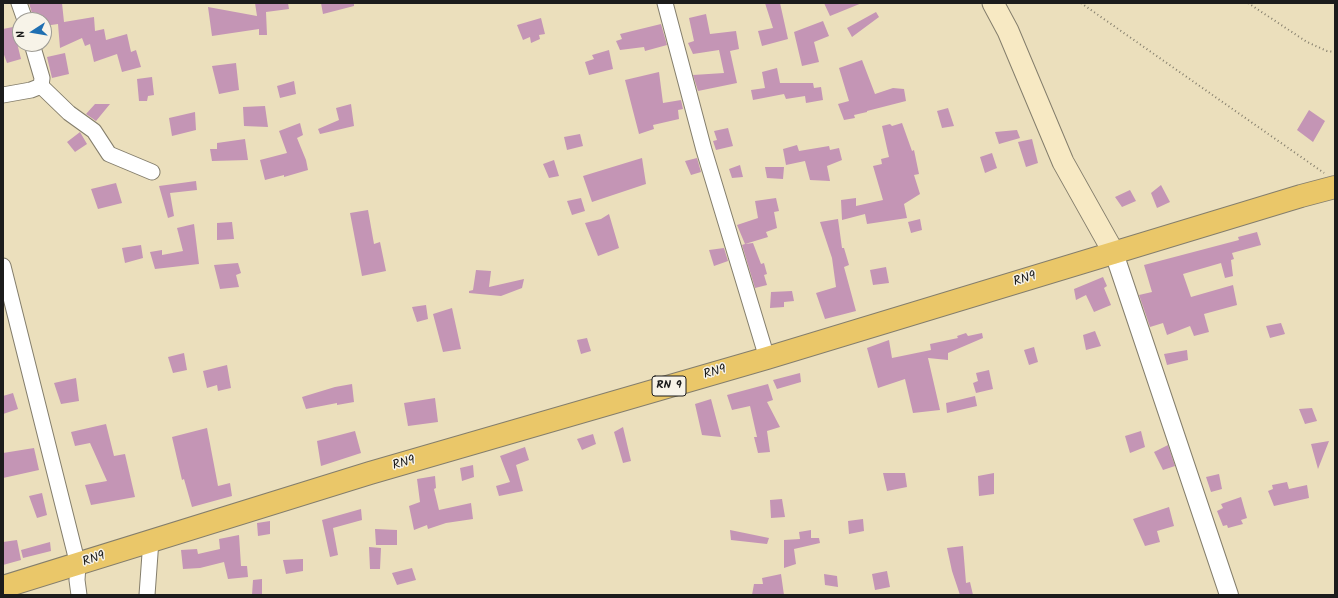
<!DOCTYPE html>
<html>
<head>
<meta charset="utf-8">
<style>
	body { margin:0 }
	#map { position:relative; width:1338px; height:598px; overflow:hidden; background:#ebdfbc; font-family:Kalam,sans-serif }
	canvas { display:block }
	.frame { position:absolute; inset:0; border:4px solid #1c1c1c; pointer-events:none }
	.north { position:absolute; left:12px; top:12px; width:40px; height:40px; box-sizing:border-box; background:#f7f3e8; border:1px solid #9f9d96; border-radius:50%; rotate:258deg; font-size:11px; font-weight:700; line-height:16px; text-align:center; color:#1c1c1c }
	.north::after { content:''; display:block; margin:auto; width:14px; height:18px; background:#1f6fb2; clip-path:polygon(50% 0,100% 100%,50% 72%,0 100%) }
</style>
</head>
<body>
<div id="map">
<canvas width="1338" height="598"></canvas>
<div class="frame"></div>
<div class="north">N</div>
</div>
<script>
const ctx = document.querySelector('canvas').getContext('2d');
ctx.lineJoin = 'round';
function paint(path, color) { ctx.fillStyle = color; ctx.fill(path, 'evenodd'); }
const poly = rows => new Path2D(rows.map(r => 'M' + r).join(''));
function stroke(path, color, width, dash) { ctx.strokeStyle = color; ctx.lineWidth = width; ctx.lineCap = dash ? 'butt' : 'round'; ctx.setLineDash(dash || []); ctx.stroke(path); }
function drawText(font, color, halo, rows, align = 'center') {
  ctx.font = font + ' Kalam,sans-serif'; ctx.lineWidth = 3; ctx.setLineDash([]); ctx.textBaseline = 'middle'; ctx.strokeStyle = halo; ctx.fillStyle = color; for (const [text, x, y, turn = 0] of rows) {
    ctx.save(); ctx.translate(x, y); ctx.rotate((+turn || 0) * Math.PI / 180); ctx.textAlign = isNaN(turn) ? turn : align; if (halo) ctx.strokeText(text, 0, 0); ctx.fillText(text, 0, 0); ctx.restore();
  }
}
const building = poly([
	[29,3,62,3,64,22,94,17,95,31,104,29,106,40,127,34,131,52,136,50,141,67,122,72,117,54,94,62,90,44,85,46,82,38,60,48,58,24,44,26,44,20,34,20],
	[255,3,288,3,289,9,266,12,267,35,259,35,259,29,212,36,208,7,257,16],
	[321,3,354,3,354,6,323,14],
	[765,3,780,3,788,39,762,46,758,31,773,28],
	[824,3,862,3,830,16],
	[876,12,879,17,852,37,847,28],
	[706,14,710,34,736,31,739,49,730,51,737,83,698,91,693,75,724,73,719,50,693,54,688,43,694,41,689,18],
	[541,18,545,34,539,35,540,39,531,43,530,37,523,40,517,25],
	[823,21,829,36,814,42,819,62,802,66,794,32],
	[661,24,667,45,645,51,644,47,620,50,616,41,622,39,620,34],
	[13,27,21,59,7,63,3,52,3,29],
	[609,50,613,69,589,75,585,62,594,59,592,55],
	[65,53,69,74,52,78,47,57],
	[862,60,875,94,893,88,904,89,906,101,867,111,867,112,854,115,855,118,844,120,838,104,849,101,839,68],
	[236,63,239,90,219,94,212,66],
	[777,68,780,83,813,83,814,88,821,87,823,100,806,103,805,96,786,99,784,94,753,100,751,90,765,88,762,72],
	[659,72,663,103,681,100,683,109,678,110,679,119,653,125,654,129,639,134,625,80],
	[152,77,154,95,148,96,147,101,139,101,137,79],
	[294,81,296,94,280,98,277,86],
	[95,104,110,104,96,121,86,114],
	[351,104,354,126,320,134,318,129,339,120,336,108],
	[265,106,268,127,244,126,243,107],
	[948,108,954,126,942,128,937,111],
	[1309,110,1325,121,1313,142,1297,130],
	[195,112,196,130,172,136,169,118],
	[300,123,303,135,297,138,306,160,308,170,284,177,284,175,265,180,260,160,287,153,279,131],
	[902,123,912,151,914,150,919,174,914,175,920,194,904,204,907,218,867,224,865,214,842,220,841,200,856,198,856,206,883,200,873,166,882,164,881,159,889,157,882,126,890,124,892,126],
	[728,128,733,146,716,150,713,141,717,140,714,131],
	[1017,130,1020,138,999,144,995,132],
	[80,132,87,144,75,152,67,142],
	[580,134,583,146,567,150,564,137],
	[245,139,248,160,212,161,210,149,217,149,217,143],
	[1032,139,1038,163,1026,167,1018,142],
	[797,145,799,151,829,146,830,150,839,148,842,160,827,166,830,181,810,180,805,161,786,165,783,149],
	[992,153,997,168,985,173,980,157],
	[642,158,646,184,592,202,583,176],
	[697,158,701,172,691,175,685,161],
	[554,160,559,176,549,178,543,164],
	[740,165,743,177,732,178,729,169],
	[765,167,784,167,783,179,767,178],
	[196,181,197,190,170,193,174,216,168,218,159,186],
	[116,183,122,203,98,209,91,189],
	[1161,185,1170,202,1157,208,1151,193],
	[1130,190,1136,201,1122,207,1115,197],
	[581,198,585,211,572,215,567,201],
	[776,198,779,211,774,212,777,228,766,232,768,237,745,244,753,243,761,264,764,263,767,274,764,275,767,285,755,288,742,245,745,244,737,225,758,218,755,201],
	[368,210,374,244,380,242,386,271,362,276,350,213],
	[609,214,619,248,598,256,585,223,601,219],
	[838,219,842,248,844,248,849,265,844,267,856,311,825,319,816,293,836,287,832,258,820,222],
	[920,219,922,230,911,233,908,222],
	[232,222,234,239,217,240,217,223],
	[194,224,199,264,155,269,150,252,162,250,162,255,183,251,177,228],
	[1257,232,1261,245,1232,253,1234,259,1231,260,1233,276,1225,278,1221,263,1183,274,1191,297,1233,285,1237,305,1204,314,1209,332,1194,336,1190,326,1167,335,1163,323,1150,327,1139,295,1152,292,1144,265,1239,240,1238,237],
	[141,245,143,258,125,263,122,248],
	[724,248,728,261,714,266,709,250],
	[238,263,241,273,236,275,239,287,220,289,214,265],
	[886,267,889,283,873,285,870,270],
	[476,270,491,271,489,287,524,279,522,288,501,296,469,293,469,291,473,290],
	[1103,277,1107,286,1104,288,1111,305,1094,312,1086,295,1076,300,1074,289],
	[792,291,794,301,784,302,784,307,770,308,771,292],
	[426,305,428,319,417,322,412,307],
	[452,308,461,349,443,352,433,314],
	[1281,323,1285,334,1270,338,1266,326],
	[1095,331,1101,346,1086,350,1083,335],
	[966,333,968,336,982,333,983,338,948,353,948,360,928,358,940,410,913,413,905,379,878,388,867,348,889,340,892,358,931,350,930,344,958,338,957,336],
	[587,338,591,351,581,354,577,340],
	[1034,347,1038,362,1029,365,1024,350],
	[1187,350,1188,360,1167,365,1164,354],
	[184,353,187,370,173,373,168,357],
	[227,365,231,388,218,391,217,385,207,388,203,371],
	[989,370,993,389,976,393,973,383,978,381,976,373],
	[800,373,801,382,777,389,773,380],
	[76,378,79,401,61,404,54,383],
	[352,384,354,402,337,405,337,403,306,409,302,397,335,387],
	[768,384,773,400,767,402,780,427,767,431,770,452,758,453,754,437,757,437,750,406,732,410,727,395],
	[13,393,18,409,3,414,3,396],
	[975,396,977,406,947,413,946,403],
	[435,398,438,422,408,426,404,403],
	[711,399,721,437,702,435,695,404],
	[1312,408,1317,421,1305,424,1299,409],
	[106,424,114,456,125,454,135,497,91,505,85,485,107,481,90,443,75,446,71,432],
	[623,427,631,461,623,463,614,432],
	[207,428,218,486,230,483,232,496,192,507,184,479,182,480,172,437],
	[355,431,361,453,321,466,317,441],
	[1141,431,1145,447,1130,453,1125,436],
	[593,434,596,444,582,450,577,439],
	[1329,441,1318,469,1311,444],
	[1168,445,1175,466,1163,470,1154,452],
	[525,447,529,460,516,465,523,491,499,496,496,486,510,482,500,456],
	[34,448,39,470,3,478,3,453],
	[473,465,474,477,462,481,460,468],
	[883,473,905,473,907,487,887,491],
	[994,473,994,494,979,496,978,476],
	[1219,474,1222,489,1211,492,1206,477],
	[435,476,436,488,434,489,439,510,471,503,473,519,446,523,428,529,427,525,414,530,409,506,420,502,417,479],
	[1287,482,1289,489,1307,485,1309,498,1274,506,1268,491,1273,489,1272,485],
	[42,493,47,515,37,518,29,496],
	[1241,497,1247,518,1241,520,1243,524,1228,528,1227,525,1223,526,1217,511,1223,508,1221,504],
	[782,499,785,517,771,518,770,500],
	[1169,507,1174,526,1157,531,1160,542,1145,546,1133,519],
	[361,509,362,520,333,528,338,555,330,557,322,520],
	[863,519,864,531,849,534,848,521],
	[270,521,270,534,258,536,257,523],
	[375,529,397,530,397,545,376,545],
	[730,530,769,538,767,544,731,540],
	[811,530,811,538,819,538,820,543,794,549,796,564,784,568,784,540,800,539,799,532],
	[239,535,241,566,247,566,248,577,228,579,224,562,200,568,183,569,181,550,197,549,198,554,220,549,219,539],
	[17,540,21,560,3,565,3,542],
	[50,542,51,551,23,558,21,550],
	[963,546,966,583,970,582,973,595,960,595,952,571,947,548],
	[369,547,381,548,380,569,370,569],
	[303,559,303,571,286,574,283,560],
	[412,568,416,580,397,585,392,573],
	[887,571,890,587,875,590,872,574],
	[781,574,784,595,752,595,754,584,763,584,762,578],
	[824,574,837,576,838,587,825,585],
	[262,579,262,595,252,595,253,580]
]);
const path = poly([
	[1081,3,1324,173],
	[1248,3,1307,42,1327,51,1335,52]
]);
const minor = poly([
	[19,3,25,20],
	[665,3,704,150,767,358],
	[41,86,69,113,94,131,109,154,152,172],
	[3,95,31,90,41,86,42,78,32,44],
	[3,266,78,565,77,580,79,595],
	[147,595,151,540]
]);
const tertiary = poly([
	[1114,253,1229,595]
]);
const secondary = poly([
	[993,3,1008,31,1063,162,1114,253]
]);
const primary = poly([
	[3,587,370,473,767,358,1301,196,1335,187]
]);
const shields = [
	[669,386,34]
];
const shieldNames = [
	["RN 9",669,386]
];
const streetNames = [
	["RN9",1025,280,-17],
	["RN9",715,373,-16],
	["RN9",404,464,-16],
	["RN9",94,560,-19]
];
paint(building, '#c495b5');
stroke(minor, '#847e6c', 17);
stroke(tertiary, '#847e6c', 20);
stroke(secondary, '#847e6c', 23);
stroke(primary, '#847e6c', 24);
stroke(path, '#847e6c', 2, [1, 3]);
stroke(minor, '#fff', 15);
stroke(tertiary, '#fff', 18);
stroke(secondary, '#f7e9c3', 21);
stroke(primary, '#eac769', 22);
for (const [x, y, w] of shields) { const box = new Path2D(); box.roundRect(x - w / 2, y - 10, w, 20, 3); ctx.fillStyle = '#f7f3e8'; ctx.fill(box); stroke(box, '#1c1c1c', 1); }
drawText('bold 12px', '#1c1c1c', null, shieldNames);
drawText('13px', '#1c1c1c', '#f7f3e8', streetNames);
</script>
</body>
</html>
